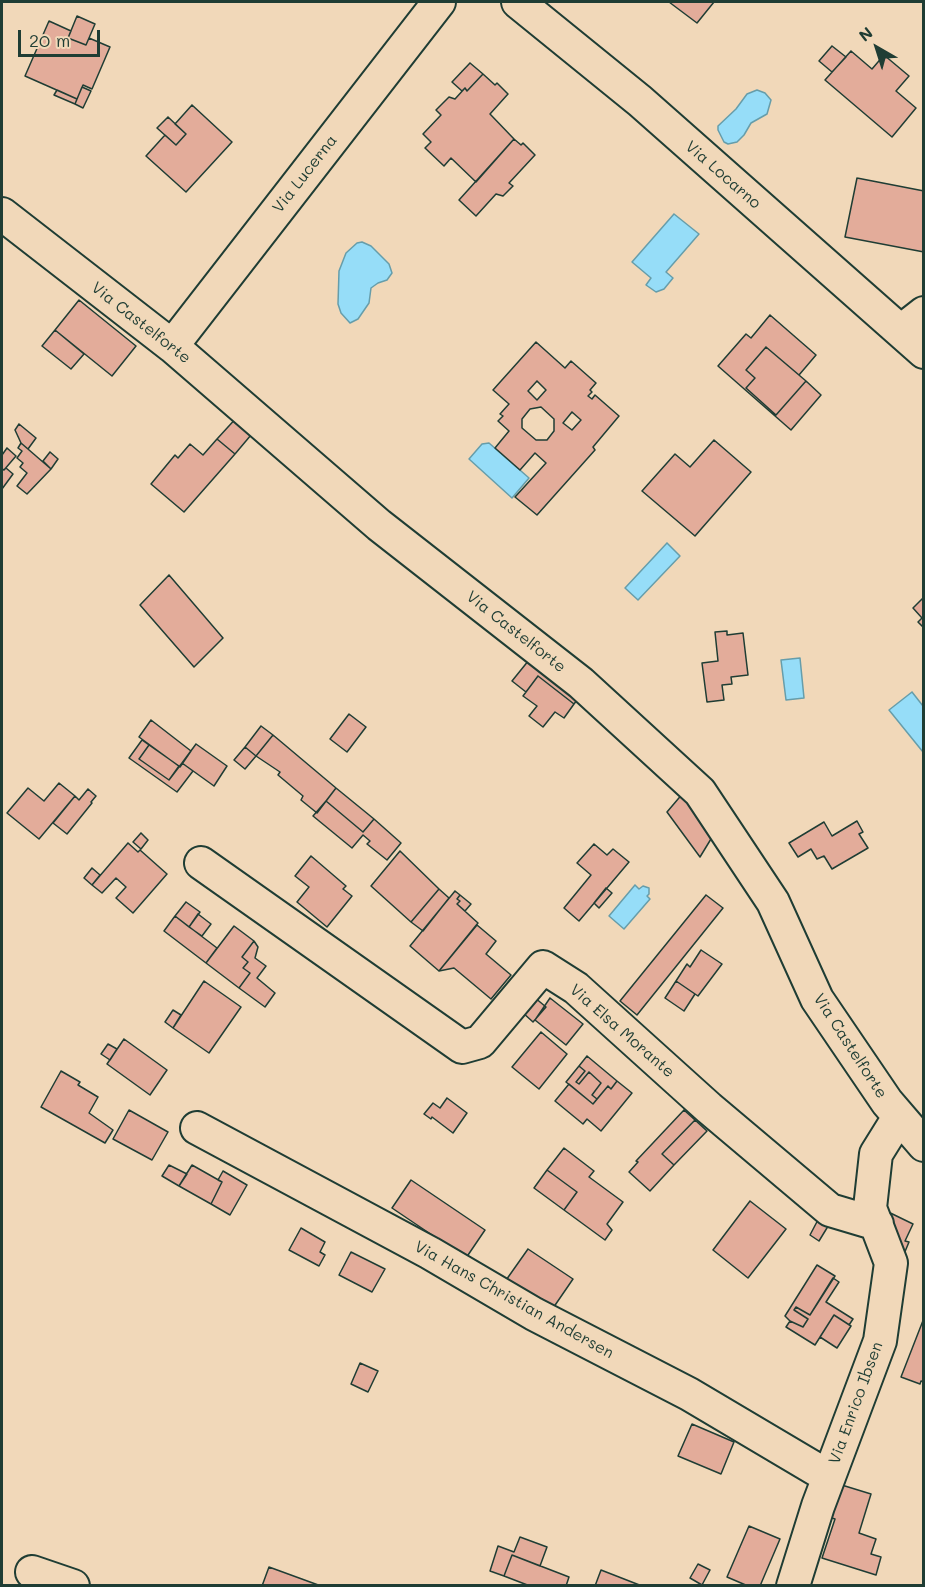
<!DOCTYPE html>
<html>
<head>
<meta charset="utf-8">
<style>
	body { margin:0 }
	#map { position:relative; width:925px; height:1587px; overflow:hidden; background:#f1d8b9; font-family:Mali,sans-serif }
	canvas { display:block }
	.frame { position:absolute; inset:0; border:3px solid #1f3d34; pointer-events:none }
	.north { position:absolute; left:847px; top:18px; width:60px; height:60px; -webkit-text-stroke:4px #f1d8b9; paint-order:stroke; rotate:321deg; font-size:16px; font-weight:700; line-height:24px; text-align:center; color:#1f3d34 }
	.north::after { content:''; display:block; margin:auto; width:21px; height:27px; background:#1f3d34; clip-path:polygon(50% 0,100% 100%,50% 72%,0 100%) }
	.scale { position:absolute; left:18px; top:30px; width:82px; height:27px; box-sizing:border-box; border:3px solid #1f3d34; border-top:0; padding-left:8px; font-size:18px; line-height:21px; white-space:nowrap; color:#1f3d34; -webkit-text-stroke:4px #f1d8b9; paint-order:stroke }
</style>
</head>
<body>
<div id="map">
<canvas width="925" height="1587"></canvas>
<div class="frame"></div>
<div class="north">N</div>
<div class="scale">20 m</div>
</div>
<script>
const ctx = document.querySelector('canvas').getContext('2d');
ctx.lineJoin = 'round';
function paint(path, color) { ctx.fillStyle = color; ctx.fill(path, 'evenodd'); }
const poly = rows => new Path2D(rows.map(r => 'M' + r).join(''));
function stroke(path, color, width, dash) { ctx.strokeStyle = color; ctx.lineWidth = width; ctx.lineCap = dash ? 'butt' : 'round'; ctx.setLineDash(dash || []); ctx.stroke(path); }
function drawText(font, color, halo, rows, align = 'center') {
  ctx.font = font + ' Mali,sans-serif'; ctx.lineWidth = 4.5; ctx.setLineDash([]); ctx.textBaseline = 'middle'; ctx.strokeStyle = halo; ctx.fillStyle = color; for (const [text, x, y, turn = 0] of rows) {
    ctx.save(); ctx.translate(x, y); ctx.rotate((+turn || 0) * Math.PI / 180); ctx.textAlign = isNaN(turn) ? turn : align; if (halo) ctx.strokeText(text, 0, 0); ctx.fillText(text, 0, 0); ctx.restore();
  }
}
const water = poly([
	[757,90,765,93,771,100,767,114,751,123,744,135,737,142,728,144,724,142,718,130,718,126,736,109,747,94,757,90],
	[674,214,699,234,666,272,673,278,664,289,656,292,646,285,651,278,632,262,674,214],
	[362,242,371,246,389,264,392,273,387,280,378,283,371,288,369,303,358,319,350,323,341,313,338,304,339,271,346,253,357,243,362,242],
	[489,443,529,478,512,498,469,459,482,444,489,443],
	[667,543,680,556,638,600,625,588,667,543],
	[800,658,804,698,786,700,781,660,800,658],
	[912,692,923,706,923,752,889,710,912,692],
	[635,885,639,889,643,886,649,888,649,894,647,896,650,899,624,929,609,916,635,885]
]);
const building = poly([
	[669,2,714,2,697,23,669,2],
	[77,16,95,24,86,45,68,38,77,16],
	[49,21,71,31,68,38,86,45,89,38,110,47,92,89,83,85,77,99,25,76,49,21],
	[832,46,846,57,832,72,819,61,832,46],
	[851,51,872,69,884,55,909,76,896,91,916,108,892,137,825,80,851,51],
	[470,63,483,74,467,91,465,88,462,91,452,82,470,63],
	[483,74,495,85,497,83,508,94,490,114,514,139,476,182,451,158,444,166,425,148,431,142,423,134,441,115,436,110,449,97,455,99,465,88,467,91,483,74],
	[82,87,91,91,83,108,75,104,82,87],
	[57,90,77,99,75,104,54,95,57,90],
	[192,105,232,142,186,192,146,156,165,135,176,145,186,134,175,124,192,105],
	[168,117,186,134,176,145,157,128,168,117],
	[514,139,521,145,523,143,535,155,509,183,513,186,503,196,496,194,476,216,459,200,514,139],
	[857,178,924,191,924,252,845,237,857,178],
	[79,300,136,346,112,376,55,330,79,300],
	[770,315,816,355,799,375,766,347,746,370,755,378,746,388,776,415,806,381,821,395,791,430,718,366,746,334,751,338,770,315],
	[55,330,84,354,71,369,42,346,55,330],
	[536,342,565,368,571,361,596,383,590,390,592,392,588,396,592,399,595,395,619,416,593,447,595,450,537,515,515,497,546,463,535,453,520,470,495,448,509,431,498,421,503,416,500,414,509,404,493,390,536,342],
	[537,381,546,390,537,400,528,391,537,381],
	[541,407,554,419,554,431,547,440,536,440,522,428,522,419,530,409,541,407],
	[572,412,581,420,572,430,563,423,572,412],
	[766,347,806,381,776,415,746,388,755,378,746,370,766,347],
	[239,415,251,435,235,454,217,439,239,415],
	[19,424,36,438,28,449,21,443,15,430,19,424],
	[217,439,235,454,184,512,151,484,175,455,178,458,190,444,203,455,217,439],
	[714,440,751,472,695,536,642,491,675,454,690,467,714,440],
	[21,443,51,469,27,494,17,486,27,473,20,467,23,463,17,458,22,451,18,448,21,443],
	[7,448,16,456,4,470,2,469,2,455,7,448],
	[50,452,58,459,51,469,43,461,50,452],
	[6,468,13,474,2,489,2,469,4,470,6,468],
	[169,575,223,638,194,667,140,605,169,575],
	[924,597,924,628,918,622,922,618,913,608,924,597],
	[727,631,727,635,743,633,748,675,731,677,732,684,722,685,724,700,707,702,702,663,718,661,715,632,727,631],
	[529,660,580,696,574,704,538,676,526,692,512,681,529,660],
	[538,676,574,704,564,718,555,712,543,727,529,716,537,706,523,696,538,676],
	[349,714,366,727,347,752,330,739,349,714],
	[151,720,191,751,180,767,139,737,151,720],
	[261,726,273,735,256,756,245,747,261,726],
	[273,735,336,788,317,813,301,800,303,796,278,775,280,772,256,756,273,735],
	[142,740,149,745,139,759,169,780,182,763,193,771,177,792,129,758,142,740],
	[196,744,227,766,214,786,182,763,196,744],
	[149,745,179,766,169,780,139,759,149,745],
	[245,747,256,756,245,769,234,760,245,747],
	[59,783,75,796,39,839,7,813,28,788,44,801,59,783],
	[336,788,374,819,363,832,326,801,336,788],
	[88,789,96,796,91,802,92,803,67,834,53,823,75,796,79,800,88,789],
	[684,792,714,834,700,857,667,812,684,792],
	[326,801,363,832,374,819,401,843,387,860,367,844,370,841,363,835,352,848,313,816,326,801],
	[857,821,863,832,859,834,868,848,832,869,824,856,817,859,811,849,798,857,789,843,824,822,832,836,857,821],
	[141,833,148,840,141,849,133,842,141,833],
	[128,843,138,852,140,850,167,874,133,913,116,898,126,887,116,878,102,893,92,885,128,843],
	[594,844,607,855,613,849,629,862,579,921,564,908,591,875,577,863,594,844],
	[400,851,439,889,411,922,371,886,400,851],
	[311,856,346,886,343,889,352,896,327,927,297,902,309,887,295,876,311,856],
	[92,868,100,875,92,885,84,878,92,868],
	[606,888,612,893,599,908,594,903,606,888],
	[439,889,449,898,423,931,411,922,439,889],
	[455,891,460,895,457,899,460,901,457,904,478,923,439,971,410,946,455,891],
	[460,895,471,904,465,911,457,904,460,901,457,899,460,895],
	[706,895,723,908,637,1015,620,1001,706,895],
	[186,902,200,912,189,927,175,916,186,902],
	[198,914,211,924,202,936,189,927,198,914],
	[175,916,217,948,206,963,164,931,175,916],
	[477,925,496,941,486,954,511,975,491,999,454,968,439,971,477,925],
	[234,926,254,941,242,957,248,962,243,968,250,973,239,988,206,963,234,926],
	[254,941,258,947,255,958,266,966,257,978,275,993,265,1007,239,988,250,973,243,968,248,962,242,957,254,941],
	[701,950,722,964,698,996,676,981,687,964,690,967,701,950],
	[204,981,241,1007,209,1053,173,1028,204,981],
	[676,981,695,994,684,1011,665,998,676,981],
	[534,997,546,1007,533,1022,522,1012,534,997],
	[550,998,583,1024,566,1045,535,1020,550,998],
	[173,1010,181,1015,173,1028,165,1022,173,1010],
	[541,1032,567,1054,539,1089,512,1067,541,1032],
	[124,1039,167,1070,150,1095,107,1064,124,1039],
	[108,1044,117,1049,110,1060,101,1054,108,1044],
	[587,1056,617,1081,611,1089,608,1086,597,1099,592,1095,601,1083,589,1072,579,1084,576,1082,585,1071,579,1066,587,1056],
	[579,1066,585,1071,576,1082,579,1084,589,1072,601,1083,592,1095,597,1099,593,1104,566,1082,579,1066],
	[61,1071,80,1082,78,1085,98,1097,89,1113,113,1130,105,1143,41,1107,61,1071],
	[617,1081,632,1093,601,1131,587,1119,583,1124,555,1101,569,1084,593,1104,608,1086,611,1089,617,1081],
	[447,1098,467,1113,453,1133,432,1117,431,1119,424,1114,433,1103,440,1108,447,1098],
	[129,1110,168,1132,152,1160,113,1139,129,1110],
	[684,1110,695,1120,662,1154,674,1165,650,1191,629,1172,638,1162,636,1161,684,1110],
	[695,1120,707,1131,674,1165,662,1154,695,1120],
	[564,1148,594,1171,589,1177,623,1202,607,1224,612,1230,605,1240,564,1210,577,1192,547,1170,564,1148],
	[169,1165,187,1174,179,1186,162,1176,169,1165],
	[192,1165,222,1182,211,1204,179,1186,192,1165],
	[547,1170,577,1192,564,1210,534,1188,547,1170],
	[223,1171,247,1185,230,1215,211,1204,222,1182,218,1180,223,1171],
	[411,1180,485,1230,466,1258,392,1208,411,1180],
	[750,1201,786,1229,748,1278,713,1250,750,1201],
	[876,1206,913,1224,905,1241,909,1242,904,1254,876,1206],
	[820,1216,830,1223,819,1241,810,1235,820,1216],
	[301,1228,325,1242,320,1252,325,1255,319,1266,289,1250,301,1228],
	[528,1249,573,1279,549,1314,504,1283,528,1249],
	[351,1252,385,1269,372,1292,339,1275,351,1252],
	[817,1265,835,1276,810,1315,796,1307,794,1310,808,1319,803,1327,790,1321,785,1316,817,1265],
	[833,1278,839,1282,826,1302,853,1319,849,1325,834,1315,815,1345,786,1327,790,1321,803,1327,808,1319,794,1310,796,1307,810,1315,833,1278],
	[834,1315,851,1326,837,1348,820,1337,834,1315],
	[924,1318,924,1382,921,1381,920,1384,901,1377,924,1318],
	[360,1363,378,1371,368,1392,351,1384,360,1363],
	[692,1424,734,1442,721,1474,678,1456,692,1424],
	[832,1482,871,1494,859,1533,876,1539,871,1554,881,1557,876,1575,822,1558,835,1519,822,1515,832,1482],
	[749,1526,780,1539,760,1586,748,1586,727,1577,749,1526],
	[520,1537,547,1547,540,1566,512,1555,504,1576,490,1571,498,1546,514,1552,520,1537],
	[512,1555,569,1577,566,1586,530,1586,504,1576,512,1555],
	[698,1564,710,1570,702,1585,690,1578,698,1564],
	[269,1567,321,1586,262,1586,269,1567],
	[601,1570,642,1586,595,1586,601,1570]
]);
const minor = poly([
	[518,2,640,101,924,352],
	[2,214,172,346,379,525,581,683,700,792,773,902,817,999,887,1102,924,1145],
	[901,331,924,313],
	[172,346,439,2],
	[201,863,462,1047,480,1042,543,967,576,988,709,1108,830,1210,877,1224],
	[197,1128,430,1253,534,1314,689,1394,829,1477],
	[32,1572,73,1586],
	[793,1586,818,1506,880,1341,891,1263,870,1208,876,1154,899,1117]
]);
const streetNames = [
	["Via Lucerna",305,174,-52],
	["Via Locarno",723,175,41],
	["Via Castelforte",141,323,38],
	["Via Castelforte",516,632,38],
	["Via Elsa Morante",622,1031,41],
	["Via Castelforte",850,1046,57],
	["Via Hans Christian Andersen",514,1300,29],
	["Via Enrico Ibsen",856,1403,-70]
];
paint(water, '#96ddf8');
stroke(water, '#669daa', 1.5);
paint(building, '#e3ac9a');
stroke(building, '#1f3d34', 1.5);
stroke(minor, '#1f3d34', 36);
stroke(minor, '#f1d8b9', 32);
drawText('16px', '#1f3d34', '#f1d8b9', streetNames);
</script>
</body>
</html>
